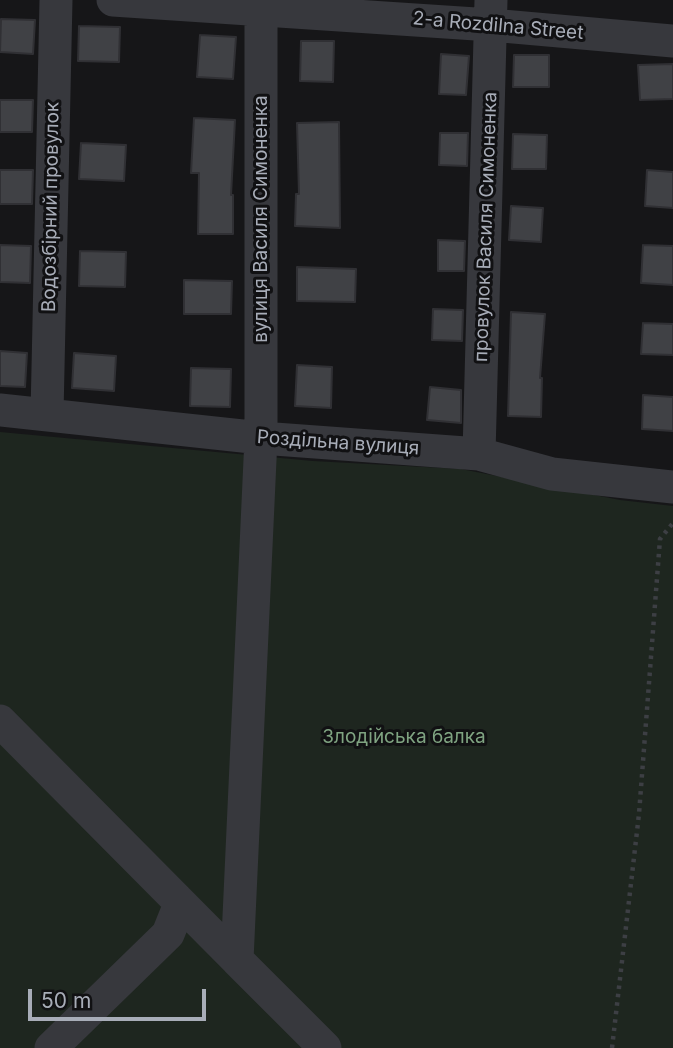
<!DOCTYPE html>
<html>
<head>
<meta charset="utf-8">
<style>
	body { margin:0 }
	#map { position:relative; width:673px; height:1048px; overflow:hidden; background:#161618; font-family:Inter,sans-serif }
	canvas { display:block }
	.scale { position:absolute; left:28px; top:989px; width:178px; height:32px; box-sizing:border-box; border:4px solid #a8adb8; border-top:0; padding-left:9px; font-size:21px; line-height:24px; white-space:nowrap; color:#a8adb8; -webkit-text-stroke:5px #111113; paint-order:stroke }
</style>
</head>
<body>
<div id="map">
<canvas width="673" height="1048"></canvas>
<div class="scale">50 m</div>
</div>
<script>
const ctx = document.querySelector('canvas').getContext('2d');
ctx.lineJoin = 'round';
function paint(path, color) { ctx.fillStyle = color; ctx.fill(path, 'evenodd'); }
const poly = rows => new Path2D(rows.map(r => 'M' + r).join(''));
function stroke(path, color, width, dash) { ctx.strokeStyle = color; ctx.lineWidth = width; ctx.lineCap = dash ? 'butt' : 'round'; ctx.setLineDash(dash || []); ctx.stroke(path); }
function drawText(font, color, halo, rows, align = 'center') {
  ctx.font = font + ' Inter,sans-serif'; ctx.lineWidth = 6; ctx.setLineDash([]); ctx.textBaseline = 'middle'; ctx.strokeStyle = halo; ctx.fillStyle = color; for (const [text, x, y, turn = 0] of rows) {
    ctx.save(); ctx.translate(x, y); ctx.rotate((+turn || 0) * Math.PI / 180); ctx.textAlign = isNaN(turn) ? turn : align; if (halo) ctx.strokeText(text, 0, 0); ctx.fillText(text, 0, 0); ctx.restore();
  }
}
const green = poly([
	[0,432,313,461,461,469,620,500,673,506,673,1048,0,1048]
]);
const building = poly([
	[1,19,35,20,33,54,0,52,1,19],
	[79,26,120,27,119,62,78,61,79,26],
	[200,35,236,37,233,79,197,77,200,35],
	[301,41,334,41,333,82,300,81,301,41],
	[441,54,469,56,466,95,439,94,441,54],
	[514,55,549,55,549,87,513,87,514,55],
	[673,64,673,99,640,100,638,65,673,64],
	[0,100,33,100,32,132,0,132,0,100],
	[194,118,235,120,231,195,233,195,233,234,198,234,199,173,191,173,194,118],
	[339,122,340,228,295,226,296,194,299,194,297,123,339,122],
	[440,133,468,133,467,166,439,165,440,133],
	[513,134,547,135,546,169,512,169,513,134],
	[81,143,126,145,124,181,79,179,81,143],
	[0,170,33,170,32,204,0,204,0,170],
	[647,170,673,172,673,208,645,206,647,170],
	[511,206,543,208,541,242,509,240,511,206],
	[438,240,465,241,464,271,438,271,438,240],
	[0,245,31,246,30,283,0,282,0,245],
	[643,245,673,246,673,285,641,283,643,245],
	[80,251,126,252,125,287,79,286,80,251],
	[297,267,356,269,355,302,297,301,297,267],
	[184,280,232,281,231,314,184,314,184,280],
	[433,309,463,310,462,341,432,340,433,309],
	[511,312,545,314,540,378,542,378,541,417,508,416,511,312],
	[643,323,673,324,673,355,641,354,643,323],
	[0,351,27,353,25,387,0,386,0,351],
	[74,353,116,356,114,391,72,388,74,353],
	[297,365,332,367,331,408,295,406,297,365],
	[191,368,231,369,230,407,190,406,191,368],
	[430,387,461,390,461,423,427,420,430,387],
	[643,395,673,397,673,431,642,429,643,395]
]);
const path = poly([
	[612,1048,639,814,660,539,673,523]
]);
const minor = poly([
	[113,0,491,25,673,41],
	[261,0,261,438,237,960,325,1048],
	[0,410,261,438,479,454,552,474,673,487],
	[47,414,56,0],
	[479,454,491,0],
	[0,721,237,960],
	[51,1048,168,934,180,904]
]);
const streetNames = [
	["2-a Rozdilna Street",498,26,5],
	["Водозбірний провулок",51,207,-89],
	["вулиця Василя Симоненка",261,219,-90],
	["провулок Василя Симоненка",486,227,-88],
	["Роздільна вулиця",338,443,4]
];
const parkNames = [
	["Злодійська балка",404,737]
];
paint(green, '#1e261f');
paint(building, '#404145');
stroke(building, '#303034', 2);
stroke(path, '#3d3f44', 4.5, [3.5, 5]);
stroke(minor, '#37383d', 33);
drawText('19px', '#a8adb8', '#111113', streetNames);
drawText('19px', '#7fa381', '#111113', parkNames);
</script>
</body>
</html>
